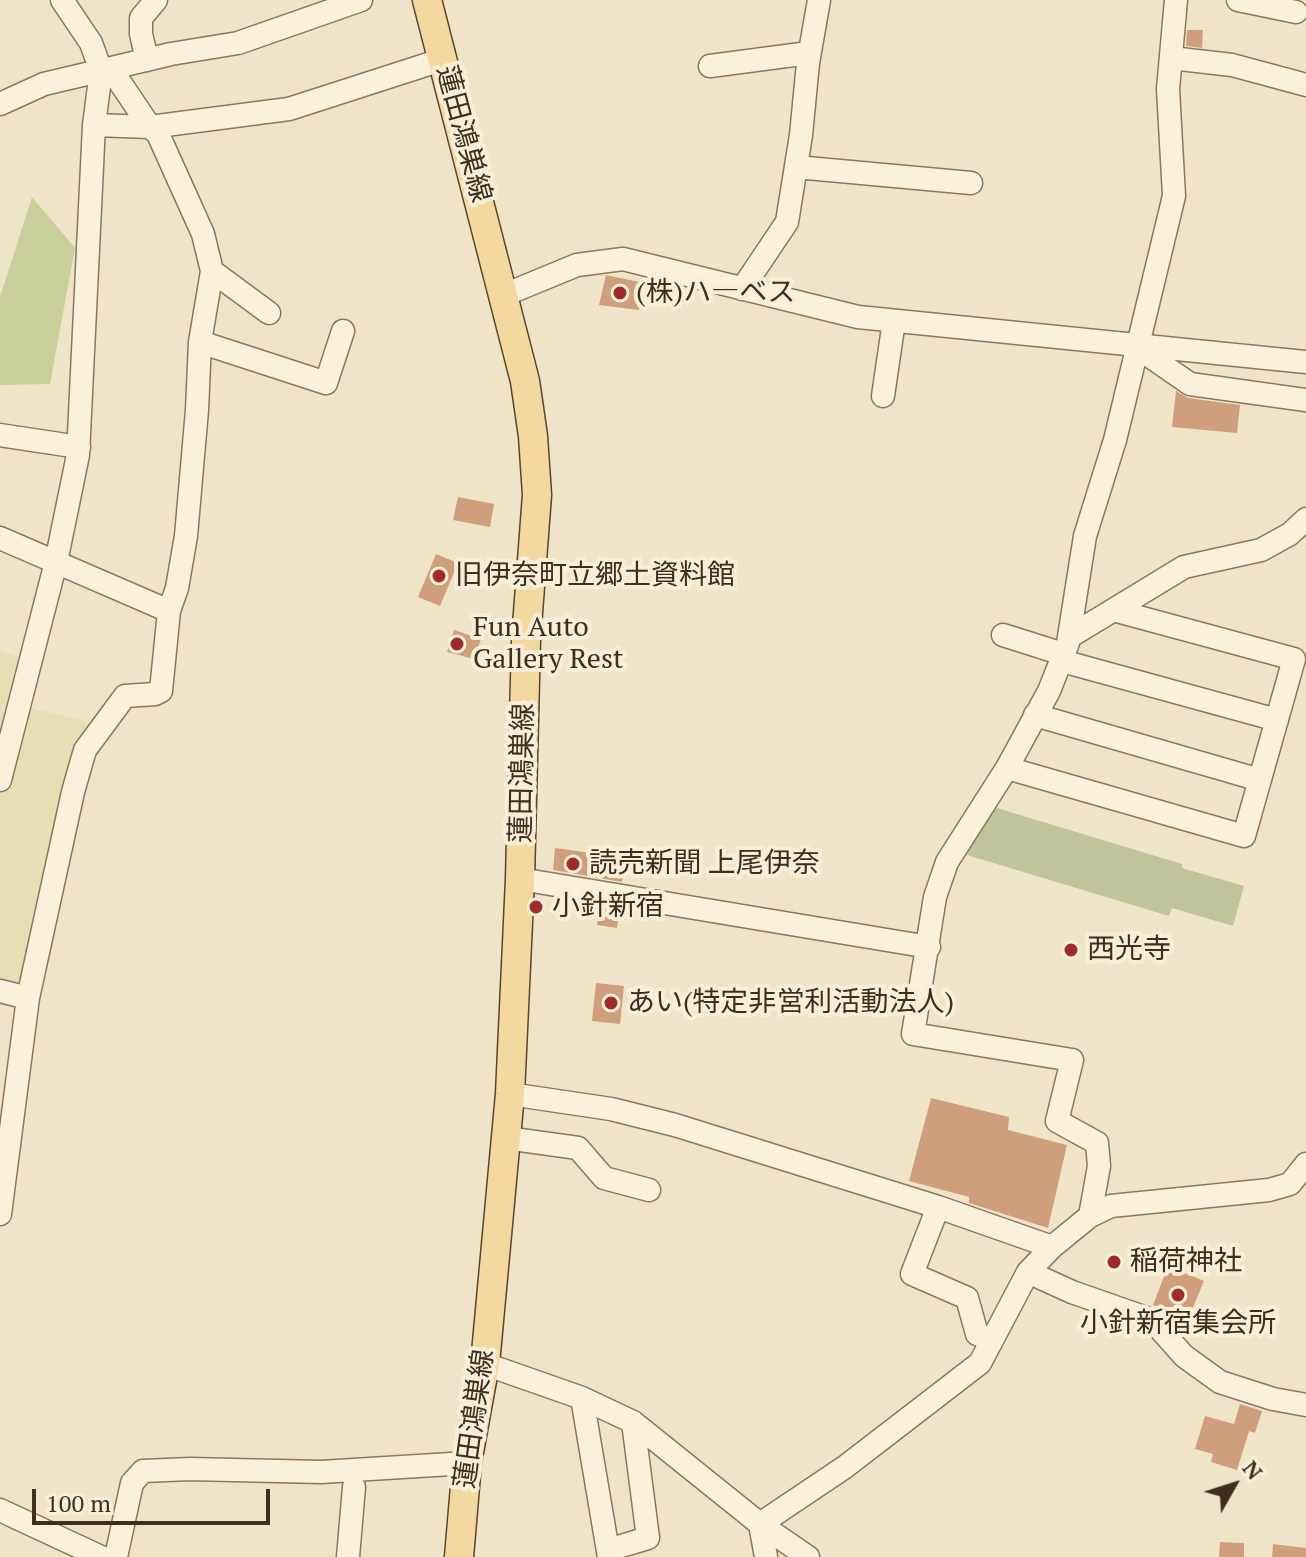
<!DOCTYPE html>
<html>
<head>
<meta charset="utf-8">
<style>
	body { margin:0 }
	#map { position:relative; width:1306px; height:1557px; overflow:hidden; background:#f0e4c8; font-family:"PT Serif",serif }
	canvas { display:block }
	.north { position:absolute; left:1194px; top:1445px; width:80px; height:80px; -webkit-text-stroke:6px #f7eed8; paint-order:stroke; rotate:51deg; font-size:22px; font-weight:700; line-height:32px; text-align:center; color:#3d2e20 }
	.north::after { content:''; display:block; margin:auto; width:28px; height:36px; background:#3d2e20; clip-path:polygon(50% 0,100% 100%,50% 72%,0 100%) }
	.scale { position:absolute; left:32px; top:1489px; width:238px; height:36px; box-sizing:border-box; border:4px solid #3d2e20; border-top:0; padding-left:10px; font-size:24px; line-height:28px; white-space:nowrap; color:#3d2e20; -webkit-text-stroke:6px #f7eed8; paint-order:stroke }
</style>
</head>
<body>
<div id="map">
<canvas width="1306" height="1557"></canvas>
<div class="north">N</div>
<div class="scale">100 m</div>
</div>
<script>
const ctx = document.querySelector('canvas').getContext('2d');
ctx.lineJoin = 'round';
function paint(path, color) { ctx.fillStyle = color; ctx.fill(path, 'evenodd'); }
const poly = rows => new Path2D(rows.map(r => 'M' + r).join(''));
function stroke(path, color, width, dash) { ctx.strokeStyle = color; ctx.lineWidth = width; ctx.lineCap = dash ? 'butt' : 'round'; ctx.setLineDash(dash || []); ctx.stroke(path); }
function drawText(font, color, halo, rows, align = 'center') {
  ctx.font = font + ' "PT Serif","Noto Sans JP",serif'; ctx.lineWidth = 8; ctx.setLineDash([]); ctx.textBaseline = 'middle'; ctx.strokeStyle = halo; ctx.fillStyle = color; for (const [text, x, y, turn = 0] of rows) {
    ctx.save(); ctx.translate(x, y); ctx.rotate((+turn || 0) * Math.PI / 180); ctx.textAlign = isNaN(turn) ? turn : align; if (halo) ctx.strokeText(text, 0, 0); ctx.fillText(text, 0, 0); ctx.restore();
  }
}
const farmland = poly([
	[0,651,30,661,20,705,104,726,96,733,28,998,0,991]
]);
const green = poly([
	[32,197,75,248,50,384,0,385,0,297]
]);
const cemetery = poly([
	[987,805,1182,864,1182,868,1244,886,1233,926,1172,908,1169,916,967,855]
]);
const building = poly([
	[1187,30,1203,30,1202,48,1186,46],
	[606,275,644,283,639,310,599,305],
	[1176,391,1188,398,1240,405,1237,433,1172,427],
	[458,497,494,504,490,527,453,520],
	[436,554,458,563,440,606,418,597],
	[454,630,481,639,474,659,447,652],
	[555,848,626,858,622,882,553,870],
	[599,906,619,911,617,928,597,925],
	[596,983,624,986,620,1024,592,1021],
	[931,1098,1009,1117,1008,1130,1067,1145,1048,1228,969,1203,969,1197,909,1181],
	[1168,1266,1204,1281,1186,1324,1153,1305],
	[1240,1404,1262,1411,1255,1433,1249,1431,1237,1470,1211,1462,1213,1454,1195,1449,1205,1416,1234,1424],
	[1220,1542,1244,1543,1244,1557,1219,1557],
	[1273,1544,1306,1548,1306,1557,1272,1557]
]);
const minor = poly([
	[1238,0,1296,12],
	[1171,58,1232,65,1306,85],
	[147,60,141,34,141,18,156,0],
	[710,66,809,53],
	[111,69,150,127,289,109,444,59],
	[0,104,44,84,171,54,238,43,361,0],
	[796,167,971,183],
	[212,271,269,313],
	[742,289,787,222,801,135,808,63,819,0],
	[504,295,577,265,623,259,858,317,1306,362],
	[200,342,326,383,343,331],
	[1138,348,1190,384,1306,400],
	[883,396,894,321],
	[0,435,79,447],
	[0,538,169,611],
	[1003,635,1063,654],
	[1069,637,1184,567,1261,550,1290,534,1306,519],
	[1062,661,1277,720],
	[1035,715,1260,780],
	[1007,768,1244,836,1294,659,1113,610],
	[0,780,56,562,78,455,94,125,101,71,91,43,62,0],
	[520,879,929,947],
	[0,991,28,998],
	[510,1094,611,1109,675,1125,938,1207,1052,1247],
	[506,1138,578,1148,604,1178,649,1190],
	[938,1207,912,1274,967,1298,977,1334,992,1340],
	[0,1214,28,998,73,792,85,750,125,696,155,694,161,691,169,611,177,588,186,536,197,410,200,342,212,271,203,234,158,134,150,127,94,125],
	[1090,1216,1099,1166,1097,1143,1057,1121,1072,1060,913,1034,935,897,947,862,1007,768,1049,691,1068,643,1085,536,1115,440,1174,196,1168,89,1176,0],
	[1028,1272,1072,1292,1152,1320,1184,1356,1220,1382,1273,1399,1306,1405],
	[485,1364,582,1398,633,1422,760,1524,808,1557],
	[582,1398,609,1557],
	[0,1510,101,1557],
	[760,1524,845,1467,980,1363,1028,1272,1052,1247,1090,1216,1111,1206,1269,1190,1290,1184,1306,1164],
	[760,1524,766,1557],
	[608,1550,648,1538,633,1422],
	[116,1557,132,1483,143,1471,190,1469,321,1472,467,1463],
	[348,1557,354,1487]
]);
const major = poly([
	[427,0,525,381,533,436,537,495,526,639,520,879,510,1094,485,1364,467,1463,459,1557]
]);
const markers = [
	[620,293,8,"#9e2a2b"],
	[439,576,8,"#9e2a2b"],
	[457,644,8,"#9e2a2b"],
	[573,864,8,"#9e2a2b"],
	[536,907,8,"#9e2a2b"],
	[1071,950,8,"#9e2a2b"],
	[611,1003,8,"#9e2a2b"],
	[1114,1262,8,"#9e2a2b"],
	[1178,1295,8,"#9e2a2b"]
];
const streetNames = [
	["蓮田鴻巣線",463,134,75],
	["蓮田鴻巣線",523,773,-89],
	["蓮田鴻巣線",475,1419,-82]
];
const poiNames = [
	["(株)ハ―ベス",636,293],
	["旧伊奈町立郷土資料館",455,576],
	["Fun Auto",473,628],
	["Gallery Rest",473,660],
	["読売新聞 上尾伊奈",589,864],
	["小針新宿",552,907],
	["西光寺",1087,950],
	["あい(特定非営利活動法人)",627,1003],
	["稲荷神社",1130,1262],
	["小針新宿集会所",1178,1324,"center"]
];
paint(farmland, '#e6deb5');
paint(green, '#c9cf9b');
paint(cemetery, '#bfc49a');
paint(building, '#cf9f7d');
stroke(minor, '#8d765c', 25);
stroke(major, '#5b4430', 31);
stroke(minor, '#faf1dc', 22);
stroke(major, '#f3d9a0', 28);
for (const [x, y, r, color] of markers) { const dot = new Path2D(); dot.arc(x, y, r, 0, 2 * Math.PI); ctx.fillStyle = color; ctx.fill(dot); stroke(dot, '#f7eed8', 3); }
drawText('28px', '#3d2e20', '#f7eed8', streetNames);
drawText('28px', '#3d2e20', '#f7eed8', poiNames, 'left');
</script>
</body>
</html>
